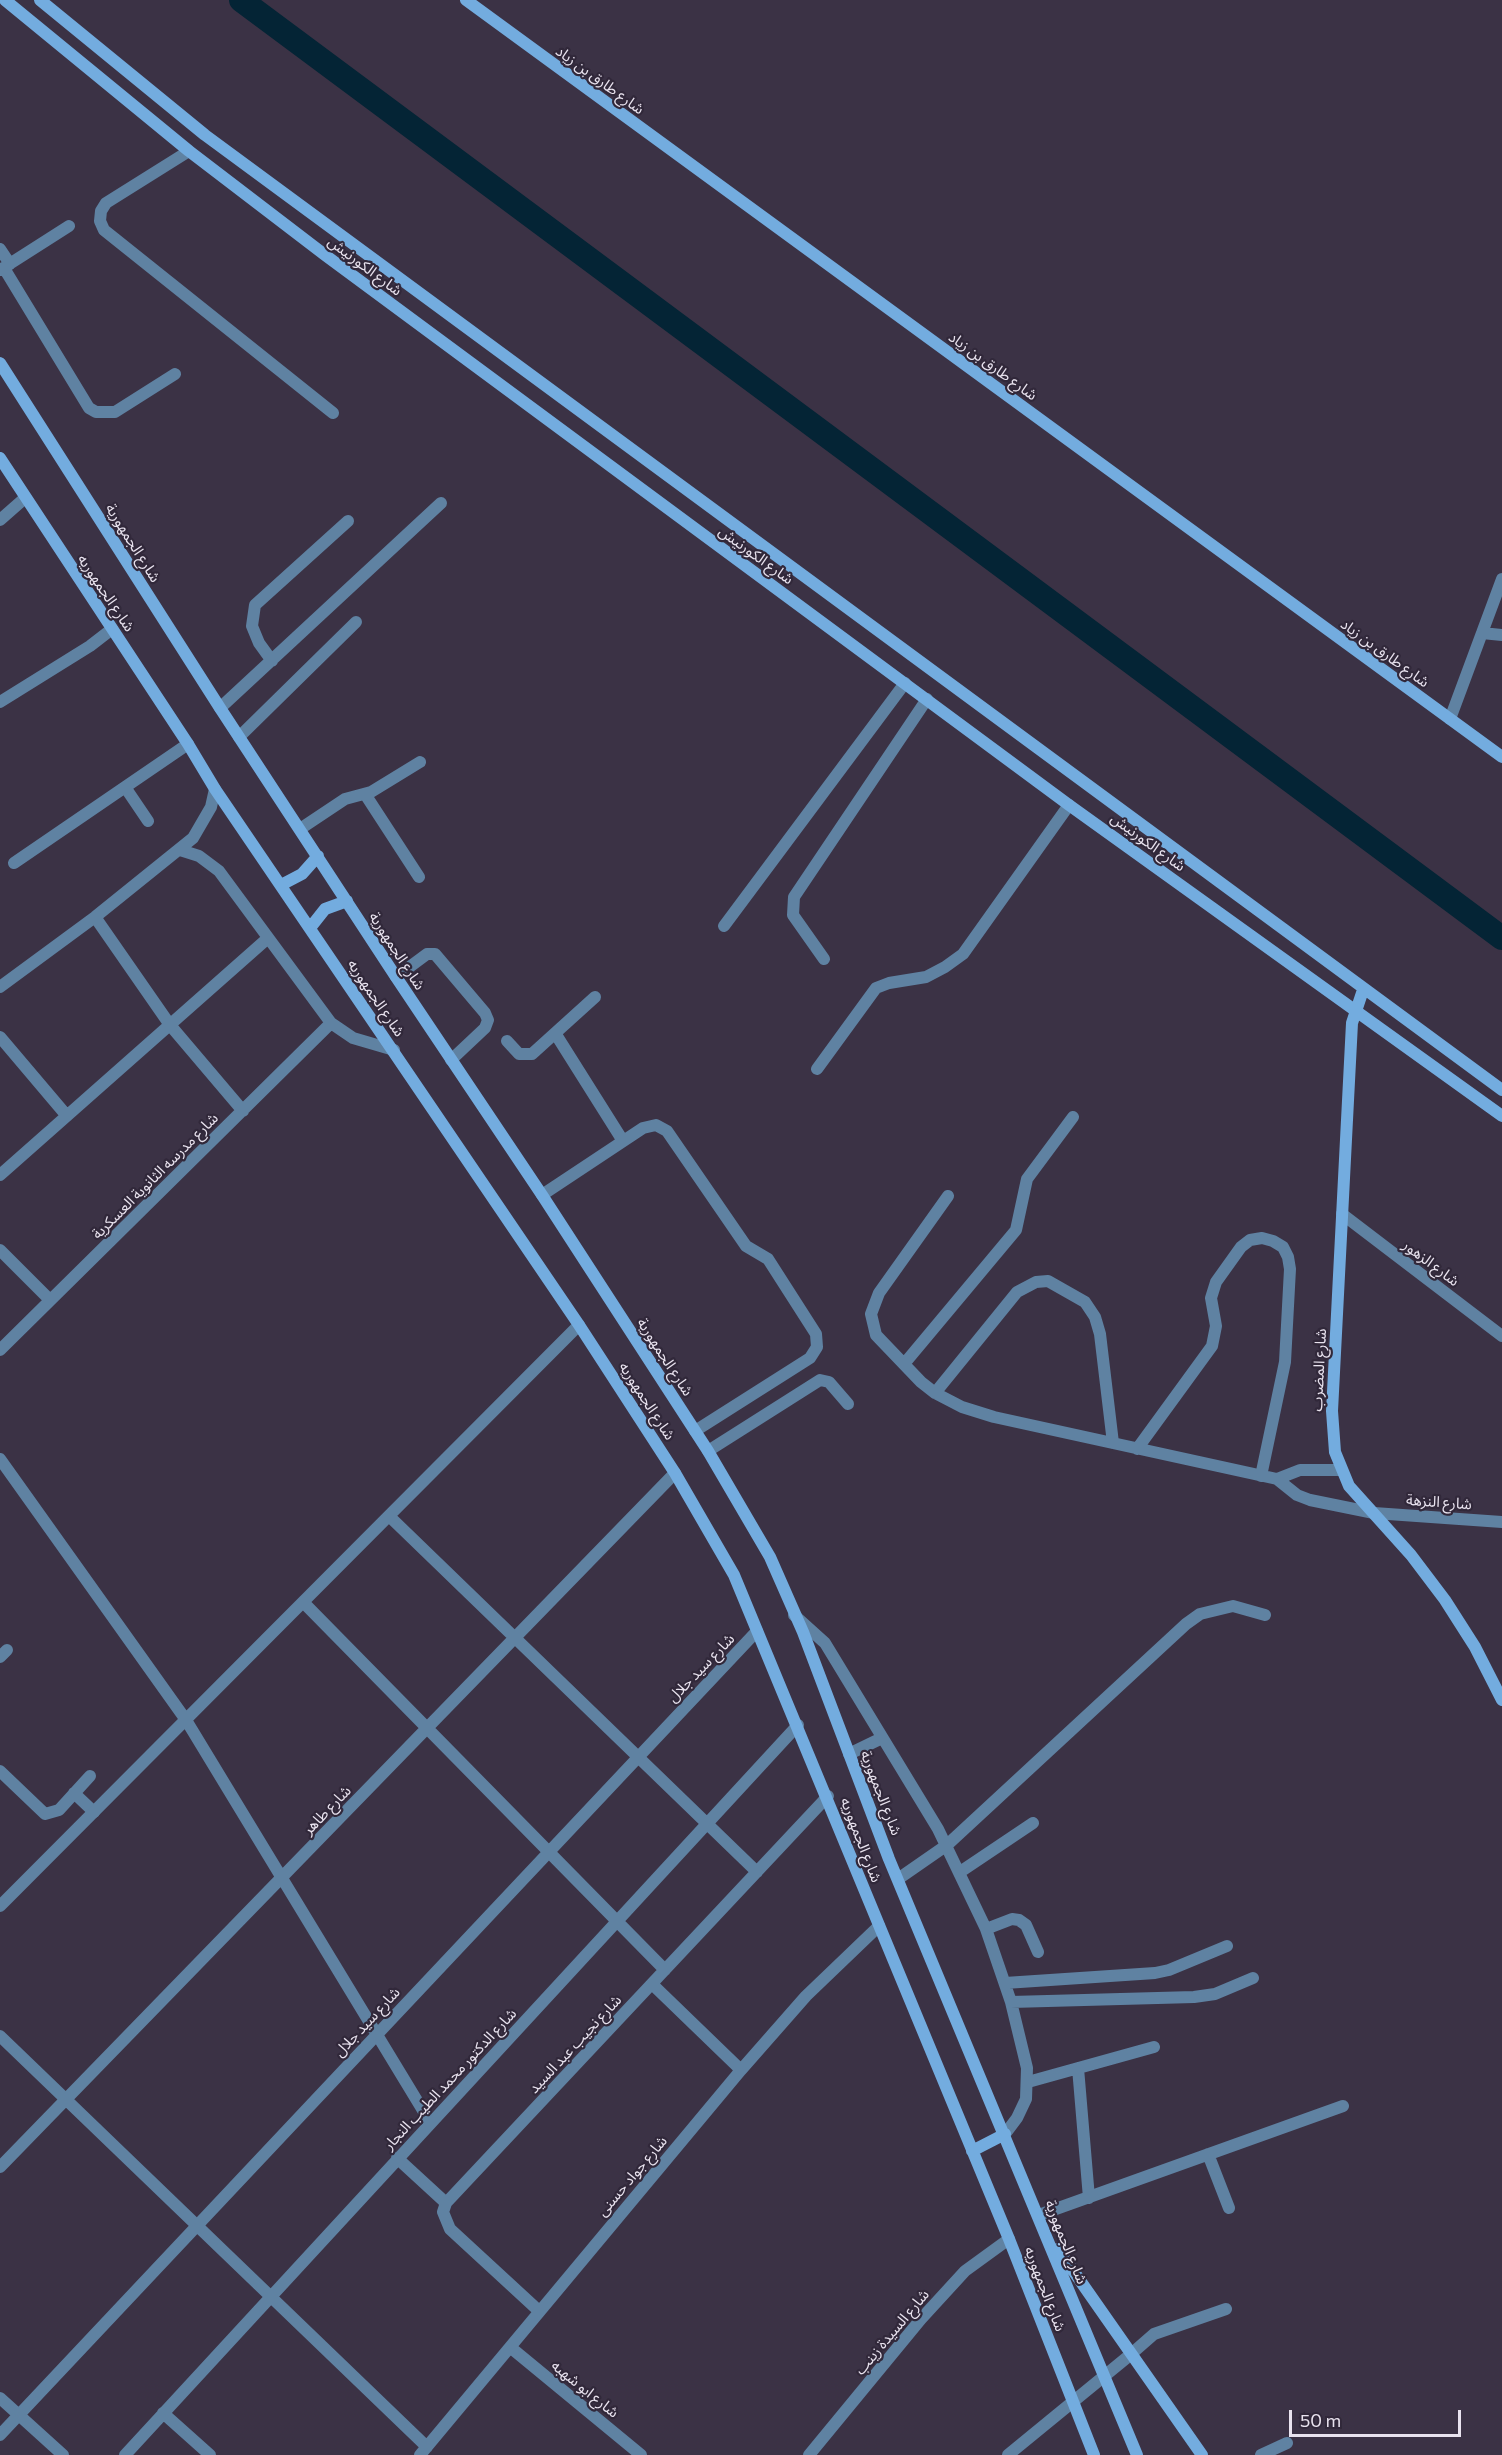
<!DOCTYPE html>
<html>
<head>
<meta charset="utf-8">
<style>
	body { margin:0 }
	#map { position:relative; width:1502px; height:2455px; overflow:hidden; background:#3b3245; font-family:Commissioner,sans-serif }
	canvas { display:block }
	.scale { position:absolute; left:1289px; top:2410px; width:172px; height:27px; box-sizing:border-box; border:3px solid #e9e3ef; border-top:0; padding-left:8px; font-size:18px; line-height:21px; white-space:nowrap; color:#e9e3ef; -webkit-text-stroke:4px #31283a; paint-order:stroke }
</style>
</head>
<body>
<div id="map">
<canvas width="1502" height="2455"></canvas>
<div class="scale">50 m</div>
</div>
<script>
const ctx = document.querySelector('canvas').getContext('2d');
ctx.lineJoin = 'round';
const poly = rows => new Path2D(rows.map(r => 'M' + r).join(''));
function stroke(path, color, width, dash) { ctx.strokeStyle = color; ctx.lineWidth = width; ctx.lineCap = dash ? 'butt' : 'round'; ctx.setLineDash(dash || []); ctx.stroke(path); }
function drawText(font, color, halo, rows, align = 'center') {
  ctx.font = font + ' Commissioner,"Noto Sans Arabic",sans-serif'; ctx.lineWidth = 4.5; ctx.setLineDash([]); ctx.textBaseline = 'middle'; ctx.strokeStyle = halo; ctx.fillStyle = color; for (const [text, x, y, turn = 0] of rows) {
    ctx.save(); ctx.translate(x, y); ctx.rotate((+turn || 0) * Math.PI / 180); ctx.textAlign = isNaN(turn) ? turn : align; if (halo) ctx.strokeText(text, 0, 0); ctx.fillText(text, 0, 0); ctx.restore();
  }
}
const canal = poly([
	[241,0,1502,938]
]);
const lane = poly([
	[189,151,106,203,101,211,100,221,104,230,333,413],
	[0,249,10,264],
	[4,268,89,408,96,412,115,412,175,374],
	[0,270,69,226],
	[0,520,25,498],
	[272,661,259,643,252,626,255,605,348,521],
	[0,702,90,646,112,629],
	[220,708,441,503],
	[239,737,356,622],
	[125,787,148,821],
	[365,794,419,877],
	[300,829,345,799,371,792,420,762],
	[14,863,188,744],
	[724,926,905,683],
	[824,959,793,915,794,897,927,699],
	[396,977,427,954,435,954,485,1013,488,1020,485,1028,451,1060],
	[555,1033,623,1141],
	[507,1041,519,1054,532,1054,595,997],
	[817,1069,876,988,889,983,926,977,945,967,963,954,1069,805],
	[542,1195,643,1128,656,1125,667,1131,746,1246,768,1259,816,1334,817,1347,810,1358,695,1431],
	[948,1196,879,1293,871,1314,876,1335,921,1382,935,1393,962,1407,994,1417,1277,1479,1297,1495,1310,1500,1374,1513],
	[904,1364,1016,1230,1027,1179,1073,1117],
	[935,1393,1017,1292,1036,1282,1048,1281,1085,1302,1095,1317,1100,1334,1113,1443],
	[1137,1449,1212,1346,1216,1326,1211,1298,1216,1282,1241,1247,1250,1240,1262,1238,1273,1241,1283,1247,1288,1257,1290,1269,1285,1362,1261,1476],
	[708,1451,820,1380,829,1382,848,1404],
	[1277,1479,1300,1470,1341,1470],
	[794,1615,825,1643,938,1829,986,1929,1011,2002,1027,2068,1026,2099,1017,2118,1005,2134],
	[0,1657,7,1650],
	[849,1754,882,1738],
	[0,1771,45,1814,59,1810,90,1776],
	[74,1793,94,1812],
	[960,1872,1033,1823],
	[898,1879,947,1845,1186,1624,1200,1614,1233,1606,1265,1615],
	[986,1929,1012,1919,1019,1920,1026,1925,1038,1952],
	[1005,1983,1155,1973,1169,1970,1227,1946],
	[1011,2002,1194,1997,1215,1994,1253,1978],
	[1078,2068,1089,2198],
	[1028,2082,1154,2047],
	[1208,2154,1229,2208],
	[1039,2215,1343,2106],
	[1130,2355,1154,2334,1226,2309],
	[1261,2455,1287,2443]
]);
const street = poly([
	[1482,633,1502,635],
	[1450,719,1502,579],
	[180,850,199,856,219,871,331,1023,353,1038,394,1050],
	[95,917,170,1025,243,1111],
	[0,987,95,917,193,838,211,807,215,789],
	[0,1037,67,1116],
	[0,1175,268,938],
	[1342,1214,1502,1336],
	[0,1250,50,1300],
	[0,1350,331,1023],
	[0,1459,186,1720,430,2122],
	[1374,1513,1502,1522],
	[389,1516,757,1872],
	[303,1602,665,1970],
	[0,1906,579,1325],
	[652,1984,741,2070],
	[0,2036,427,2447],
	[397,2158,446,2203],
	[0,2167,675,1473],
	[539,2311,450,2229,443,2212,446,2203,828,1796],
	[510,2347,641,2455],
	[0,2398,63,2455],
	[163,2413,210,2455],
	[0,2435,757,1631],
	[125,2455,798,1725],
	[420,2455,741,2070,806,1996,879,1926],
	[809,2455,921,2319,965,2271,1009,2239],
	[1008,2455,1130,2355]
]);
const secondary = poly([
	[5,0,189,151,325,255,1069,805,1502,1116],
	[40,0,205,135,1502,1090],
	[466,0,1502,757],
	[0,363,220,708,396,977,542,1195,708,1451,770,1557,803,1632,889,1859,1137,2455],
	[0,458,188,744,215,789,579,1325,675,1473,734,1575,1009,2239,1094,2455],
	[281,885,302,874,318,856],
	[310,928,325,909,347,901],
	[1363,990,1352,1023,1332,1411,1335,1452,1349,1486,1411,1555,1445,1600,1475,1647,1502,1700],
	[972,2151,1005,2134],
	[1058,2249,1202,2455]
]);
const streetNames = [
	["شارع طارق بن زياد",600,80,36],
	["شارع الكورنيش",365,266,37],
	["شارع طارق بن زياد",993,366,36],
	["شارع الجمهورية",133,543,58],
	["شارع الكورنيش",756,555,36],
	["شارع الجمهوريه",106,593,56],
	["شارع طارق بن زياد",1385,653,36],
	["شارع الكورنيش",1148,842,36],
	["شارع الجمهورية",397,951,57],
	["شارع الجمهوريه",376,998,56],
	["شارع مدرسه الثانوية العسكرية",155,1176,-45],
	["شارع الزهور",1431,1263,37],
	["شارع الجمهورية",665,1357,57],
	["شارع المضرب",1319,1370,-87],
	["شارع الجمهوريه",647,1401,57],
	["شارع النزهة",1439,1502,4],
	["شارع سيد جلال",701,1668,-46],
	["شارع الجمهورية",881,1793,69],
	["شارع طاهر",327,1810,-46],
	["شارع الجمهوريه",861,1840,69],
	["شارع سيد جلال",367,2022,-47],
	["شارع نجيب عبد السيد",575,2044,-47],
	["شارع الدكتور محمد الطيب النجار",450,2079,-47],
	["شارع جواد حسنى",632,2176,-50],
	["شارع الجمهورية",1066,2242,68],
	["شارع الجمهوريه",1045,2289,69],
	["شارع السيدة زينب",892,2332,-50],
	["شارع ابو شهبه",585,2389,39]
];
stroke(canal, '#042435', 24);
stroke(lane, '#5f82a2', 12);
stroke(street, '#5f82a2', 12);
stroke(secondary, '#73acdf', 12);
drawText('15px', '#e9e3ef', '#31283a', streetNames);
</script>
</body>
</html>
